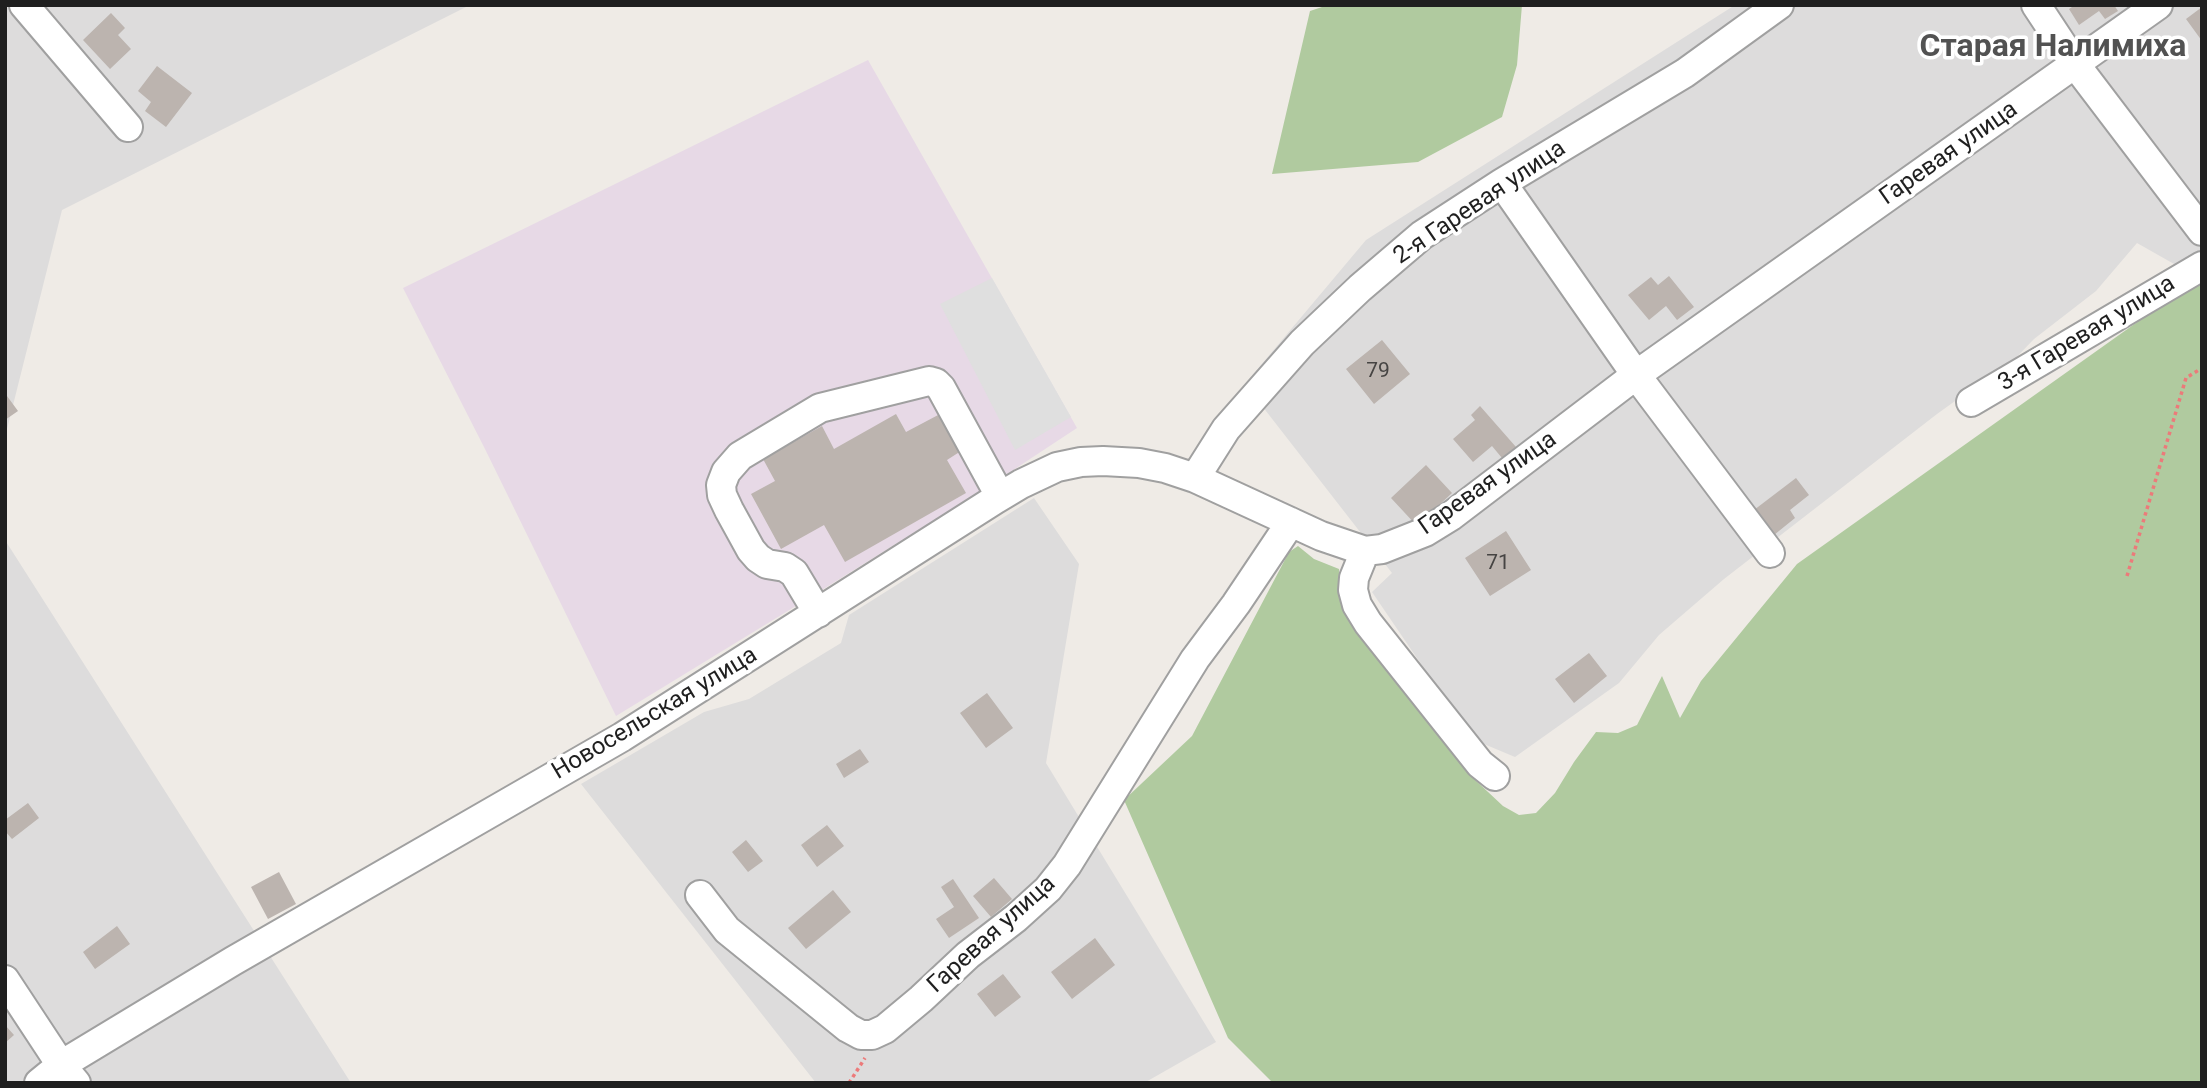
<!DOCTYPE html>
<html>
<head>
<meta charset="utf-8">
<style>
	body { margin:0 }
	#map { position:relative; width:2207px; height:1088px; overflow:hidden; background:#efebe6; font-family:Roboto,sans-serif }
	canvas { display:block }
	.frame { position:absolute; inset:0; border:7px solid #1f1f1f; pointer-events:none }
</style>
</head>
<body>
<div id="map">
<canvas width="2207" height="1088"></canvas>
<div class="frame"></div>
</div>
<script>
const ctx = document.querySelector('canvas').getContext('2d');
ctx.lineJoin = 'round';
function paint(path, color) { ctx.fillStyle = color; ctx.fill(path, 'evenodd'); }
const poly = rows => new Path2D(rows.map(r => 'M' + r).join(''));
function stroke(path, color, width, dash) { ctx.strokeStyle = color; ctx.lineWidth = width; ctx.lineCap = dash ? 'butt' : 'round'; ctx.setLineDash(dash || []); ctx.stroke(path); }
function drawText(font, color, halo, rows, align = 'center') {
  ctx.font = font + ' Roboto,sans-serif'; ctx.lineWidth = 7; ctx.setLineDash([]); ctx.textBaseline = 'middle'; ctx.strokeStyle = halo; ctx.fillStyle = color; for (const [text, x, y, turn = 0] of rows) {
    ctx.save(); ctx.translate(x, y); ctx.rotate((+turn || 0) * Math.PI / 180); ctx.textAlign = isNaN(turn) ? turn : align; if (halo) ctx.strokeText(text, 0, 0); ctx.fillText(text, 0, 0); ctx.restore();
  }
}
const residential = poly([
	[5,5,470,5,62,210,5,437],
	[1735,5,2202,5,2202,276,2197,277,2137,243,2096,291,2034,339,2006,368,1969,391,1937,414,1724,579,1659,635,1619,683,1515,757,1472,739,1372,592,1392,573,1245,384,1366,240],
	[1034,498,1079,564,1046,763,1216,1042,1144,1083,816,1083,581,784,704,712,749,699,841,643,849,615],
	[5,540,351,1083,5,1083]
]);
const industrial = poly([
	[868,60,1077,428,992,484,809,598,616,716,485,449,403,288]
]);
const forest = poly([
	[1328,5,1522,5,1517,65,1502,117,1418,162,1272,174,1310,11],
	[2202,276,2202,1083,1273,1083,1228,1038,1124,800,1192,736,1289,552,1298,546,1314,559,1339,569,1340,586,1361,634,1472,777,1503,806,1519,815,1536,813,1555,793,1574,762,1596,732,1618,733,1637,725,1662,676,1680,718,1701,681,1797,564]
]);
const parking = poly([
	[992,278,1071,417,1015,450,940,304]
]);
const building = poly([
	[2075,5,2114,5,2118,11,2105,19,2099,11,2079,25,2069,9],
	[2202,7,2202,41,2186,19],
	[111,13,125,28,118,35,131,49,110,69,83,40],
	[157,66,192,93,166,127,145,111,151,102,138,91],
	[1669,276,1694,307,1677,320,1666,306,1649,320,1628,295,1651,277,1658,285],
	[1382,340,1410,374,1374,404,1346,369],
	[7,396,18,411,5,420,5,397],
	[1480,406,1516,447,1502,458,1492,446,1473,462,1453,439,1475,420,1471,415],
	[896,414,906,432,940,414,961,451,947,460,966,493,845,562,824,525,781,549,751,494,775,481,763,459,822,426,834,449],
	[1426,465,1452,493,1417,526,1391,498],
	[1796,478,1809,495,1790,510,1795,518,1774,535,1754,510],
	[1506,531,1531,570,1490,596,1465,558],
	[1589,653,1607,676,1574,703,1555,679],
	[987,693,1013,728,986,748,960,713],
	[860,749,869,762,844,778,836,764],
	[28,803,39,818,12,839,5,831,5,820],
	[827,825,844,846,817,867,801,845],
	[746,840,763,861,748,872,732,852],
	[279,872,296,904,268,919,251,887],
	[994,878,1012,899,991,917,973,896],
	[953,879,979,918,949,938,936,919,954,907,941,887],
	[833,890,851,912,806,949,788,928],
	[117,926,130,944,95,969,83,952],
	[1095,938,1115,965,1072,999,1051,972],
	[1003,974,1021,997,995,1017,977,994],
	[5,1025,14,1035,5,1043]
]);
const path = poly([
	[2127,576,2186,378,2202,368],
	[849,1083,865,1058]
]);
const minor = poly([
	[24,5,128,127],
	[2036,5,2075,64,2202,231],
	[1502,183,1636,375,1770,553],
	[1971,402,2202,266],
	[1195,478,1226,429,1302,343,1360,288,1422,235,1502,183,1685,73,1779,5],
	[1365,551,1354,578,1353,590,1357,605,1368,623,1480,764,1495,776],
	[818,613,794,573,785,567,767,564,758,558,751,550,729,510,722,495,721,485,726,472,740,456,820,408,929,381,936,383,941,388,1000,496],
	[700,895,727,930,848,1028,861,1035,872,1035,885,1029,921,999,968,955,1016,918,1048,889,1067,865,1195,659,1236,604,1291,522],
	[5,980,61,1065,76,1083],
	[39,1083,61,1065,233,961,622,737,996,499,1021,484,1057,467,1081,462,1103,461,1139,463,1165,468,1195,478,1321,536,1365,551,1382,549,1425,532,1451,516,1636,375,2158,5]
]);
const numberNames = [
	["79",1378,372],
	["71",1498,564]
];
const streetNames = [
	["Гаревая улица",1949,154,-35],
	["2-я Гаревая улица",1480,203,-34],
	["3-я Гаревая улица",2087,334,-31],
	["Гаревая улица",1488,484,-35],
	["Новосельская улица",655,714,-31],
	["Гаревая улица",992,935,-42]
];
const districtNames = [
	["Старая Налимиха",2053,48]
];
paint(residential, '#dddcdc');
paint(industrial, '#e7d9e6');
paint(forest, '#b0ca9f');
paint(parking, '#dfdfdf');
paint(building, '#bcb4af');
stroke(minor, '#a0a0a0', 32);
stroke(path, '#ec7a7a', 3.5, [3.5, 3.5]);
stroke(minor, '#fff', 28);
drawText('21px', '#464443', null, numberNames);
drawText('24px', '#1f1f1f', '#fff', streetNames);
drawText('bold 32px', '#525252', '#fff', districtNames);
</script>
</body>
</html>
